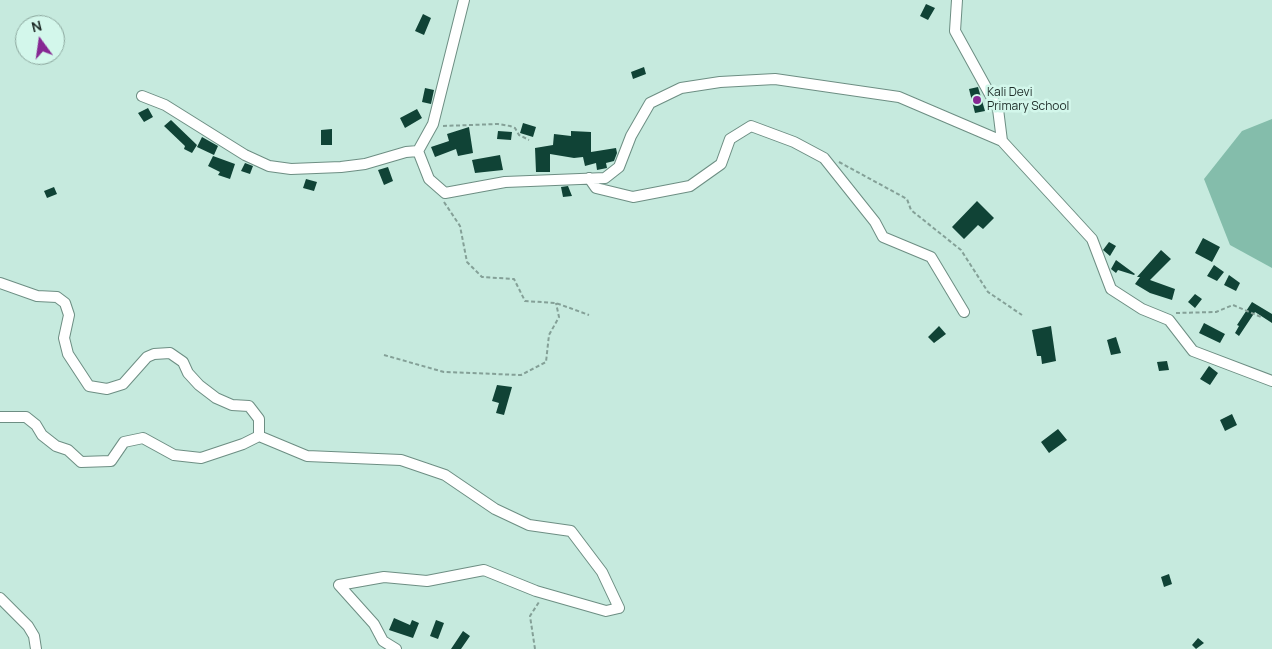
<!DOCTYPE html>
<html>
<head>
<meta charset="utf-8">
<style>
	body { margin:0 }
	#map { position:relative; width:1272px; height:649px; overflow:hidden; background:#c6eade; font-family:Manrope,sans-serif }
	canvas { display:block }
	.north { position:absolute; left:15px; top:15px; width:50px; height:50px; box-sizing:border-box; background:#d3f7eb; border:1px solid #8ba69d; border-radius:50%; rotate:346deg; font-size:14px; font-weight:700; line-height:20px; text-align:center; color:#1e2c28 }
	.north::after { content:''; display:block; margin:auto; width:18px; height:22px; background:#862893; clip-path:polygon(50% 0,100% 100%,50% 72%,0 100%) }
</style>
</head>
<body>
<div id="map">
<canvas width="1272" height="649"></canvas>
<div class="north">N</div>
</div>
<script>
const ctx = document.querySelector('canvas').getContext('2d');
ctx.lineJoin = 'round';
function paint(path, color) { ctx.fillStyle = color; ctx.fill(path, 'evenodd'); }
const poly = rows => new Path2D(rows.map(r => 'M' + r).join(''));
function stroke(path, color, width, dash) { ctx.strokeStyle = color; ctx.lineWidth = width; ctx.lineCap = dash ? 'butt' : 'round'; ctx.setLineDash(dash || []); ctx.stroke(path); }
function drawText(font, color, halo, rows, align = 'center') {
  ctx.font = font + ' Manrope,sans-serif'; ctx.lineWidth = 5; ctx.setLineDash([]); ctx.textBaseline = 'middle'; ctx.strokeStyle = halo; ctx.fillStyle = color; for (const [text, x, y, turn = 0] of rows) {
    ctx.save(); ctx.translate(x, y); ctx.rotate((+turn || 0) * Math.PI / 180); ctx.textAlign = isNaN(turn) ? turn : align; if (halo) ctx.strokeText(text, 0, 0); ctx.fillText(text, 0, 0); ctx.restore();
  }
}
const green = poly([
	[1272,119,1272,268,1230,245,1204,179,1242,131]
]);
const building = poly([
	[926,4,935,8,928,20,920,16],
	[423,14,431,18,424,35,415,31],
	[644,67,646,74,633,79,631,72],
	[978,87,985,111,975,113,969,89],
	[425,88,434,90,431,104,422,102],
	[148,108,153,117,144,122,138,113],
	[417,109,422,118,405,128,400,118],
	[171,120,197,145,192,153,184,149,185,146,164,126],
	[523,123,536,127,533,137,520,133],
	[469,127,473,153,458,156,456,149,435,157,431,147,449,141,447,134],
	[332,129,332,145,321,145,321,130],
	[498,131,512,132,511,140,497,139],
	[571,131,591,132,591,152,616,148,617,153,614,161,606,163,607,168,597,170,596,163,585,166,583,157,574,158,550,154,550,172,536,172,535,148,553,145,554,134,571,136],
	[202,137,218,146,214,155,197,147],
	[500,155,503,170,475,173,472,160],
	[213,156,235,164,230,179,218,175,220,172,208,166],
	[245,163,253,166,250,174,241,171],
	[388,167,393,181,384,185,378,170],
	[306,179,317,182,314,191,303,188],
	[568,186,572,196,563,197,561,187],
	[54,187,57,194,47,198,44,191],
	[977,201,994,218,983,229,978,225,964,239,952,227],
	[1203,238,1220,247,1212,262,1195,253],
	[1109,242,1116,246,1110,256,1103,250],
	[1161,250,1171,259,1150,280,1175,289,1172,300,1150,293,1135,284,1140,277,1137,277],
	[1116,260,1135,274,1134,275,1118,270,1116,273,1111,269],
	[1214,265,1224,272,1217,281,1207,276],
	[1229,275,1240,283,1236,291,1224,285],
	[1195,294,1202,299,1195,308,1188,302],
	[1252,302,1272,314,1272,323,1255,312,1239,336,1235,333,1239,326,1237,325],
	[1204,323,1225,334,1220,343,1199,333],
	[939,326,946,334,934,343,928,337],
	[1051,326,1056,361,1042,364,1041,356,1037,356,1032,330],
	[1116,337,1121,353,1111,355,1107,340],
	[1167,361,1169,370,1159,371,1157,362],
	[1209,366,1218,373,1210,385,1200,379],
	[497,385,512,387,504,415,496,413,499,403,492,401],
	[1232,414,1237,425,1225,431,1220,420],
	[1058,429,1067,440,1049,453,1041,442],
	[1169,574,1172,584,1164,587,1161,577],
	[394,618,410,625,412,620,419,623,413,638,389,630],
	[436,620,444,623,438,639,430,636],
	[463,631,470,636,461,649,451,649],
	[1198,638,1204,643,1196,649,1192,645]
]);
const path = poly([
	[443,126,498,124,510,126,515,128,519,135,529,140],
	[839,162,907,199,911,210,961,250,988,292,1022,315],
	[444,202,460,226,467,262,482,277,514,279,525,301,556,303,589,315],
	[1176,313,1216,312,1233,305,1261,317],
	[384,355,444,372,521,375,546,362,549,335,559,317,556,303],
	[535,649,530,616,539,602]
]);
const minor = poly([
	[464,0,433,124,418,151,429,179,445,193,505,182,605,178,619,167,631,136,650,103,681,88,720,82,775,79,899,97,1002,141,1092,239,1111,289,1142,309,1169,320,1193,351,1272,381],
	[957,0,955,31,998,109,1002,141],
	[142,96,165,105,245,155,269,166,291,169,341,167,365,164,406,152,418,151],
	[589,178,596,188,633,197,690,186,721,164,730,139,751,126,794,142,824,158,875,222,883,237,931,257,964,312],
	[0,283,37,296,57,297,65,303,69,315,64,338,68,354,89,386,107,389,123,384,147,357,154,354,170,353,183,362,188,373,199,385,216,398,232,405,249,406,259,419,259,436],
	[0,417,26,417,36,425,42,435,56,446,68,450,81,462,111,461,124,442,143,438,174,455,201,458,243,444,259,436],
	[259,436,307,456,401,460,445,475,495,509,529,525,571,531,602,572,619,608,606,611,536,591,484,570,427,581,384,577,339,585,374,624,383,641,396,649],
	[0,598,28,626,34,636,36,649]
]);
const markers = [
	[977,100,5,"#862893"]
];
const poiNames = [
	["Kali Devi",987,93],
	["Primary School",987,107]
];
paint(green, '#84bdab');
paint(building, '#104336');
stroke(minor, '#6d8e83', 12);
stroke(path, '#84a097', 2, [4, 2.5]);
stroke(minor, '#fff', 10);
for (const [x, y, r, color] of markers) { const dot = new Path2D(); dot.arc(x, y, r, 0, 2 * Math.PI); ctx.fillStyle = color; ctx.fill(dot); stroke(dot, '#d3f7eb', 2); }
drawText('12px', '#1e2c28', '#d3f7eb', poiNames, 'left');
</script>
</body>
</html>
